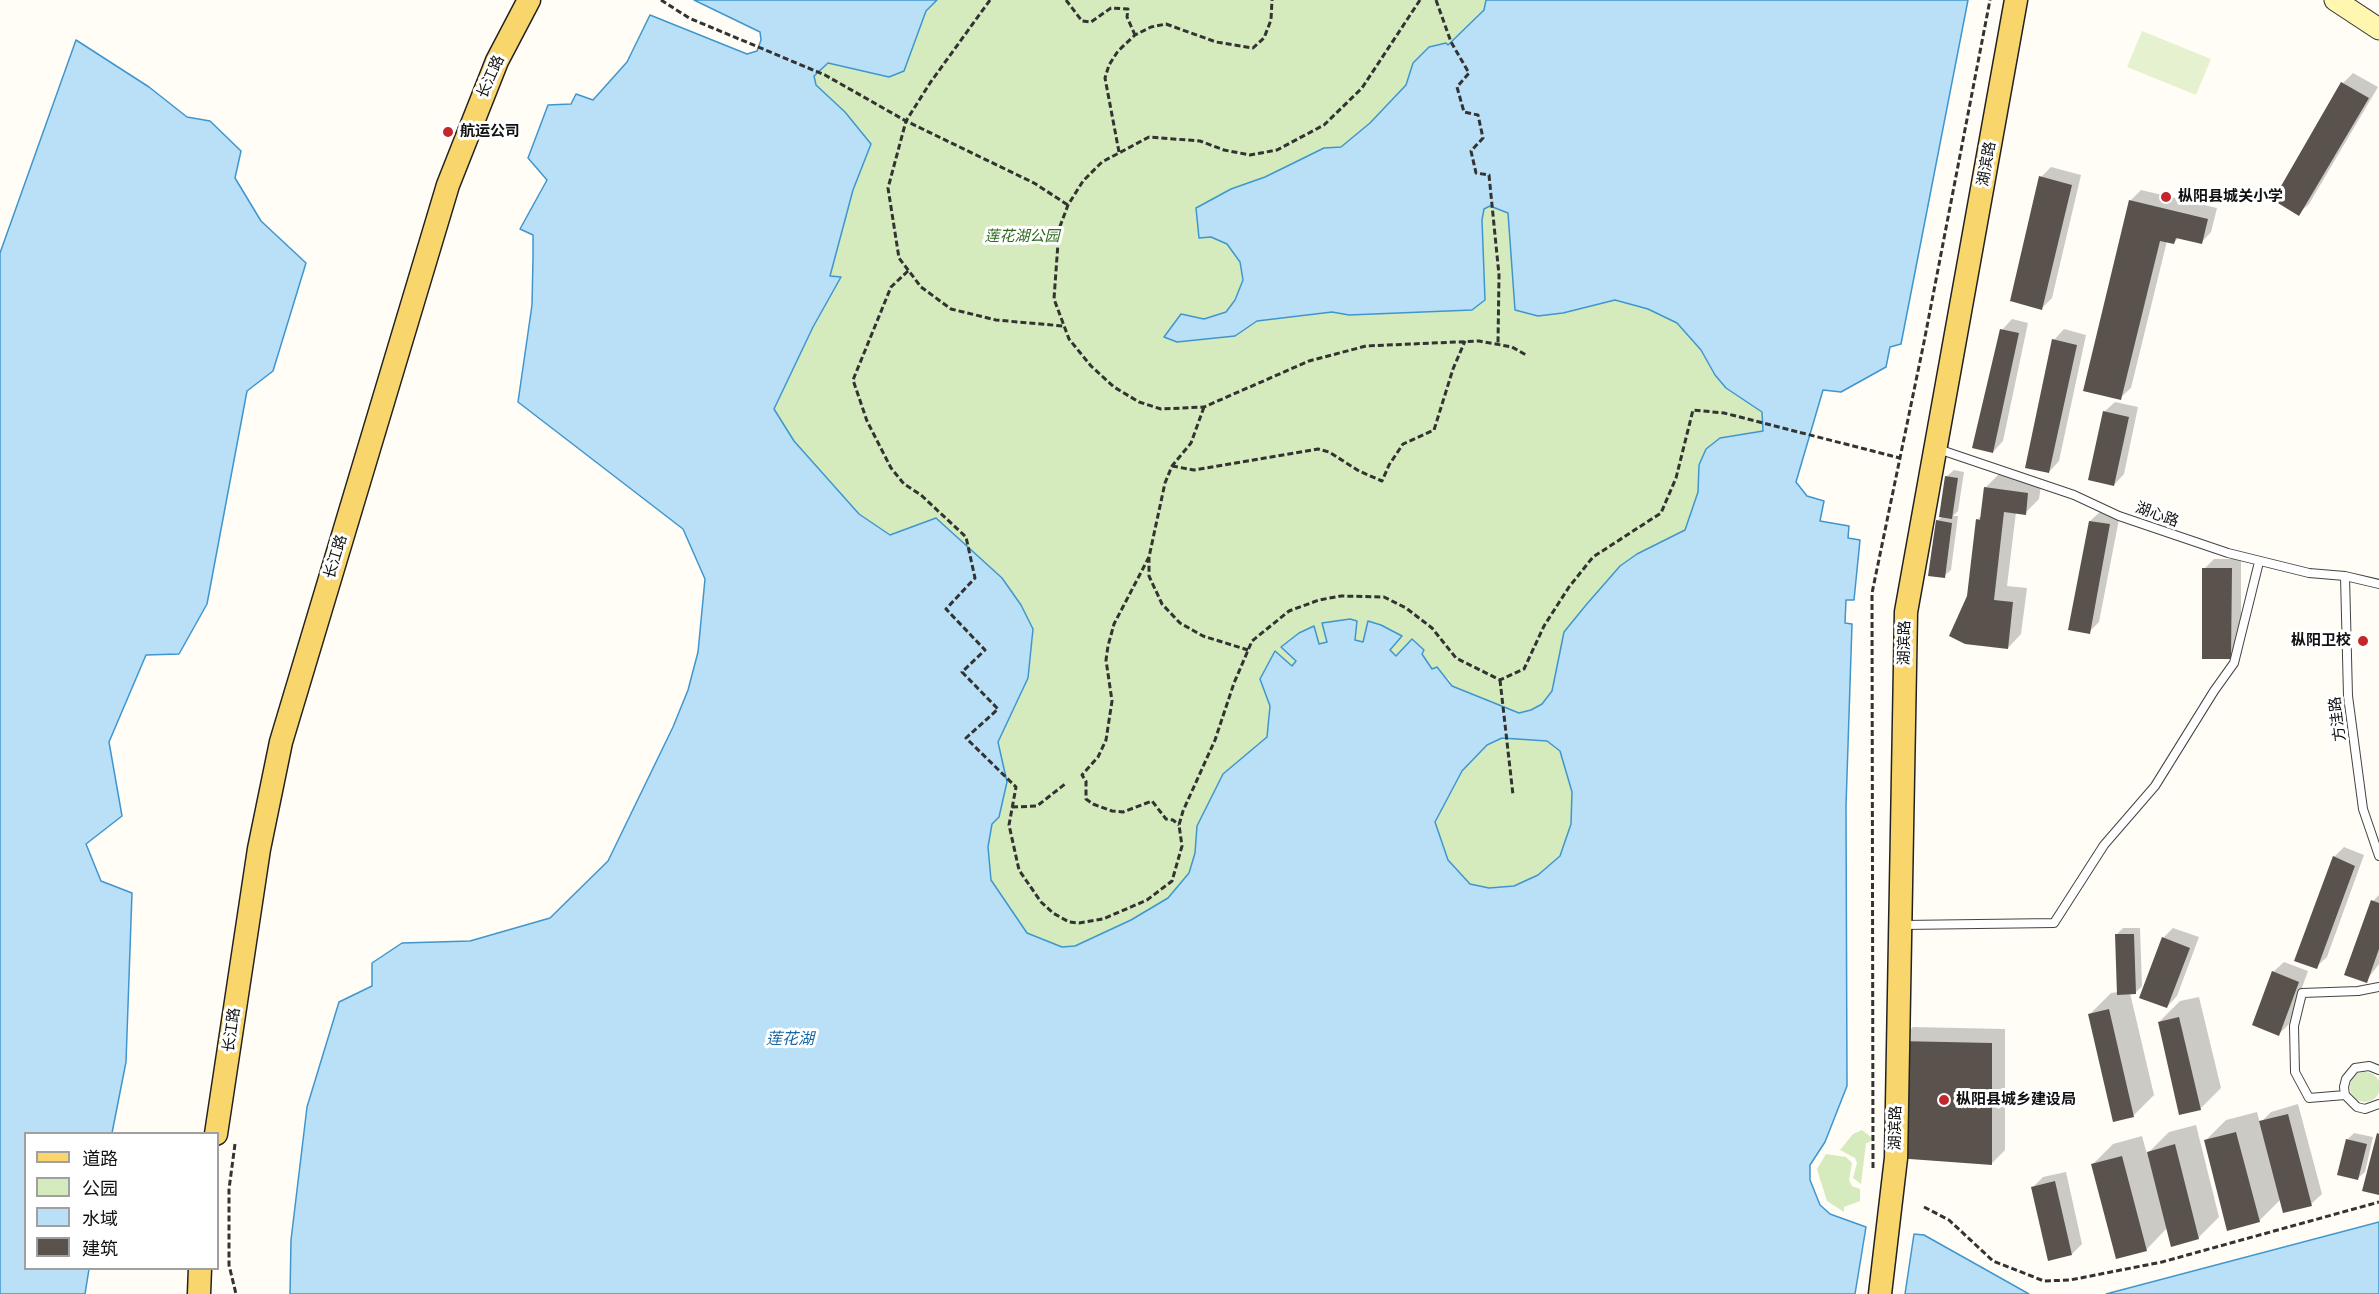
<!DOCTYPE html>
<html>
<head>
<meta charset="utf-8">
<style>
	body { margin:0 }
	#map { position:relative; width:2379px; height:1294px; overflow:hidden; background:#fffdf5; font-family:"Libre Baskerville","Noto Sans SC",serif }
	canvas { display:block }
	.legend { position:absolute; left:24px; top:1132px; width:195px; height:138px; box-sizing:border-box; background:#fff; border:2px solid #a0a0a0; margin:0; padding:8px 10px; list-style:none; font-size:18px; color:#111 }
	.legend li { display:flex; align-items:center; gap:12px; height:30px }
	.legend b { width:30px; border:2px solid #a0a0a0 }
</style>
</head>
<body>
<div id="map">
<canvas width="2379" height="1294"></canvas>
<ul class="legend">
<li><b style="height:8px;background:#f9d66b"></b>道路</li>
<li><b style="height:16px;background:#d5ebbd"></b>公园</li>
<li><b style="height:16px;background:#b9e0f7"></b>水域</li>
<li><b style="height:16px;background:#5a524d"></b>建筑</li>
</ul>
</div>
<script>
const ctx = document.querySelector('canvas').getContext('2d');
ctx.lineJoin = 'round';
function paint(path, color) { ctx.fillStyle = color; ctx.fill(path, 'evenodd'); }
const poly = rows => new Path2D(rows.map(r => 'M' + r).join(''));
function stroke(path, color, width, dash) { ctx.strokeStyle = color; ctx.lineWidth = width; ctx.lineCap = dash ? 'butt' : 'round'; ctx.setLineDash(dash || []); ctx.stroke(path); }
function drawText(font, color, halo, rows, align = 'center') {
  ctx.font = font + ' "Libre Baskerville","Noto Sans SC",serif'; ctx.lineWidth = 6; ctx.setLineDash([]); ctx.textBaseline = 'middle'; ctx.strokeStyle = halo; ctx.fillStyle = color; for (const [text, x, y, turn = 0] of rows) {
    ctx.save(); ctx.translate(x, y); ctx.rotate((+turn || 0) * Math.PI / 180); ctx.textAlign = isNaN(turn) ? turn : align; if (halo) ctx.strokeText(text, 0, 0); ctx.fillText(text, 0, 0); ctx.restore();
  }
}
const green = poly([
	[937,0,1486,0,1484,10,1448,45,1446,43,1428,47,1413,63,1406,85,1370,123,1341,148,1324,148,1265,177,1231,189,1211,237,1227,244,1237,255,1243,274,1241,289,1226,312,1204,319,1181,314,1165,337,1177,342,1235,336,1257,321,1332,312,1349,315,1472,310,1485,300,1482,220,1484,209,1490,206,1508,213,1515,310,1538,316,1563,313,1615,300,1648,309,1677,323,1701,350,1715,375,1726,388,1762,412,1763,431,1721,438,1699,465,1698,492,1685,530,1637,554,1620,566,1564,632,1552,691,1542,704,1531,710,1519,713,1452,686,1449,679,1432,670,1422,653,1396,656,1390,651,1355,640,1350,619,1322,623,1328,642,1319,644,1314,626,1282,647,1296,661,1292,666,1274,652,1260,679,1270,706,1267,737,1223,774,1197,826,1195,853,1189,873,1168,898,1131,920,1075,946,1062,947,1027,933,991,880,988,847,992,824,999,817,1007,782,998,742,1028,678,1030,657,1002,578,936,518,890,535,859,514,794,441,774,409,813,327,841,277,830,276,853,190,871,144,845,112,815,85,814,76,828,63,889,77,903,71,926,11],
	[1501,738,1547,741,1560,751,1572,792,1571,824,1560,856,1538,875,1514,886,1489,888,1470,884,1448,860,1435,822,1462,771,1487,745],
	'2350 1087a15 15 0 1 1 30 0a15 15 0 1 1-30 0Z',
	[1862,1130,1872,1138,1870,1142,1866,1143,1861,1184,1853,1178,1857,1163,1855,1158,1840,1150,1853,1134],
	[1826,1154,1846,1157,1852,1163,1849,1180,1852,1186,1860,1189,1860,1201,1844,1207,1844,1212,1827,1201,1820,1179,1817,1169]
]);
const pitch = poly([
	[2142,31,2211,59,2196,95,2127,67]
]);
const water = poly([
	[694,0,937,0,926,11,904,71,889,77,828,63,814,76,816,85,845,112,871,144,853,190,830,276,841,277,813,327,774,409,794,441,859,514,890,535,936,518,1002,578,1021,605,1033,629,1028,678,998,742,1007,782,999,817,992,824,988,847,991,880,1027,933,1062,947,1075,946,1131,920,1168,898,1189,873,1195,853,1197,826,1223,774,1267,737,1270,706,1260,679,1275,651,1292,666,1296,661,1281,647,1299,633,1314,626,1319,644,1327,642,1322,623,1350,619,1357,621,1355,640,1363,642,1368,621,1381,625,1402,636,1390,650,1396,656,1412,639,1424,650,1422,654,1432,669,1437,667,1452,686,1519,713,1531,710,1542,704,1552,691,1564,632,1586,605,1620,566,1637,554,1685,530,1698,492,1699,465,1706,449,1720,438,1763,431,1762,412,1726,388,1715,375,1701,350,1677,323,1648,309,1615,300,1563,313,1538,316,1515,310,1508,213,1490,206,1484,209,1482,220,1485,300,1472,310,1349,315,1332,312,1257,321,1235,336,1177,342,1164,337,1181,314,1204,319,1226,312,1235,300,1243,280,1240,262,1227,244,1211,237,1199,238,1196,208,1231,189,1265,177,1324,148,1341,147,1370,123,1406,85,1413,63,1429,47,1446,43,1448,45,1484,10,1486,0,1968,0,1901,344,1890,347,1886,367,1841,392,1823,390,1796,482,1807,496,1824,501,1820,521,1849,526,1848,538,1860,540,1854,600,1846,600,1845,623,1852,624,1846,806,1847,1086,1825,1142,1810,1165,1810,1180,1820,1205,1830,1214,1866,1227,1855,1294,290,1294,291,1240,307,1107,339,1002,372,986,372,963,402,943,470,941,550,918,608,861,673,727,688,690,698,652,705,579,683,529,518,402,532,305,533,259,533,235,520,229,547,180,528,158,548,105,571,104,576,94,593,100,627,62,650,15,747,54,757,51,761,40,760,32,694,0],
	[1502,738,1547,741,1560,751,1572,792,1571,824,1560,856,1538,875,1514,886,1489,888,1470,884,1448,860,1435,822,1462,771,1487,745,1502,738],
	[76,40,149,87,187,117,210,121,241,151,235,178,261,221,306,263,273,371,247,391,207,604,179,654,146,655,109,742,122,816,86,844,101,881,132,893,126,1062,112,1133,26,1134,26,1268,89,1269,85,1294,0,1294,0,253,76,40],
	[2379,1222,2379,1294,2106,1294,2379,1222],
	[1914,1234,1924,1235,2029,1294,1905,1294,1914,1234]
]);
const shadow = poly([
	[2353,73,2378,87,2309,204,2298,214,2275,199,2343,83],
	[2051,167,2081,175,2052,298,2042,308,2041,177],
	[2141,190,2217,208,2211,232,2201,243,2179,237,2174,243,2167,241,2131,388,2120,398,2085,390,2131,200],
	[2012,319,2028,323,2003,441,1993,452,2002,330],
	[2064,329,2086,335,2059,461,2049,472,2054,340],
	[2115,402,2138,407,2124,474,2114,485,2104,412],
	[1954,470,1964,472,1958,511,1953,516,1958,516,1951,570,1944,576,1937,521,1943,516,1940,515,1947,476],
	[1999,474,2042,479,2039,499,2025,513,2016,512,2007,586,2027,588,2021,634,2008,648,1969,597,1977,520,1982,515,1985,488],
	[2101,511,2120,514,2099,622,2089,632,2090,521],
	[2214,559,2241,559,2241,647,2231,658,2204,569],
	[2344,847,2364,855,2327,957,2316,967,2334,857],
	[2379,895,2379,964,2366,981,2373,901],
	[2123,928,2140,928,2142,986,2135,993,2130,993,2154,1095,2133,1116,2090,1014,2111,993,2118,992,2116,935],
	[2173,928,2199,937,2177,996,2167,1007,2163,938],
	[2284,962,2308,971,2289,1024,2279,1034,2273,972],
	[2199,997,2221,1088,2200,1109,2159,1022,2180,1001],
	[1913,1027,2005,1029,2005,1150,1991,1164,1899,1041],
	[2298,1104,2322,1194,2311,1204,2281,1199,2259,1221,2205,1141,2226,1120,2257,1112,2260,1123,2271,1112],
	[2196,1125,2219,1217,2198,1238,2167,1228,2146,1250,2092,1165,2113,1144,2142,1136,2147,1154,2169,1132],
	[2354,1133,2373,1137,2365,1172,2358,1178,2347,1140],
	[2066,1172,2082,1244,2072,1254,2032,1188,2043,1177]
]);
const building = poly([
	[2341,82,2369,98,2299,216,2273,200],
	[2039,176,2072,185,2042,310,2010,301],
	[2129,200,2208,219,2202,244,2176,238,2174,244,2160,241,2121,400,2083,391],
	[2000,329,2019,333,1993,453,1972,448],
	[2052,339,2077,345,2049,473,2025,468],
	[2103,411,2129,417,2114,486,2088,480],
	[1945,476,1958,478,1952,519,1939,517],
	[1984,487,2028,493,2026,515,2004,512,1994,600,2013,602,2008,649,1965,644,1949,636,1967,596,1976,519,1980,520],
	[1936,520,1952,523,1945,578,1928,576],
	[2089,521,2110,524,2090,634,2068,630],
	[2202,568,2232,568,2231,659,2202,659],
	[2333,856,2355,866,2317,969,2294,961],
	[2371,900,2379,903,2379,949,2367,983,2344,975],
	[2115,934,2134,934,2136,994,2117,995],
	[2162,937,2190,948,2167,1008,2139,998],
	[2272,971,2299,982,2279,1036,2252,1025],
	[2109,1009,2134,1117,2113,1122,2088,1014],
	[2179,1017,2201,1110,2179,1115,2158,1022],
	[1898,1041,1992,1043,1992,1165,1896,1158],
	[2288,1114,2312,1206,2283,1213,2259,1121],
	[2236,1132,2260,1222,2227,1231,2204,1140],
	[2377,1133,2379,1134,2379,1195,2362,1191],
	[2346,1139,2367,1144,2358,1180,2337,1175],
	[2175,1144,2199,1239,2171,1247,2147,1152],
	[2122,1156,2147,1251,2116,1259,2091,1164],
	[2055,1181,2072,1255,2048,1261,2031,1187]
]);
const path = poly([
	[661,0,689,18,825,75,906,121,1034,183,1068,205],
	[990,0,930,83,906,121,888,188,899,258,921,287,951,309,996,320,1063,326],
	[1066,0,1082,21,1091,22,1111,8,1128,9,1127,17,1135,35],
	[1420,0,1362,88,1324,125,1277,150,1250,155,1224,150,1200,141,1149,137,1102,162,1083,181,1068,205,1059,229,1054,299,1069,339,1091,366,1114,387,1139,402,1161,409,1204,407,1309,361,1366,346,1479,341,1512,347,1526,355],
	[1436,0,1451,42,1469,73,1457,87,1464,112,1478,115,1483,138,1471,151,1476,173,1489,175,1499,275,1498,343],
	[1119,152,1105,78,1109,65,1118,51,1135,35,1151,27,1166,24,1216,42,1253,48,1264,38,1271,20,1272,0],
	[908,271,891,287,853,380,867,421,891,468,904,484,921,495,966,537,975,578,946,609,985,650,962,672,998,709,966,738,1016,787,1009,825,1019,870,1041,902,1053,913,1069,922,1079,923,1103,919,1147,900,1172,881,1182,846,1179,825,1183,811,1215,740,1234,683,1252,641,1289,611,1319,600,1341,596,1384,597,1406,608,1432,628,1456,658,1500,680,1524,669,1544,626,1569,587,1593,557,1661,513,1676,478,1693,410,1724,413,1900,458],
	[1204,407,1191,443,1172,466,1165,483,1149,557,1149,576,1162,604,1180,623,1203,636,1248,650],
	[1172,466,1194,470,1318,449,1329,452,1359,471,1382,481,1389,465,1403,444,1434,430,1453,369,1465,341],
	[1149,557,1114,624,1108,646,1106,660,1112,701,1106,740,1098,757,1082,775,1086,781,1086,799,1093,804,1112,811,1123,812,1152,801,1166,819,1173,820,1179,825],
	[1500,680,1513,795],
	[1012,807,1037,806,1065,784],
	[235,1144,229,1189,229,1265,236,1294],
	[1873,1168,1872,593,1924,342,1990,0],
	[1924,1207,1949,1220,1993,1261,2044,1281,2070,1280,2162,1262,2379,1202]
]);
const lane = poly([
	[1938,449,2074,495,2119,516,2228,553,2309,573,2345,576,2379,584],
	[2345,576,2348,696,2363,809,2379,856],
	[1903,925,2054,923,2104,845,2155,786,2214,691,2234,663,2259,562],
	[2379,1070,2369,1066,2355,1068,2346,1079,2344,1087,2345,1095,2357,1107,2365,1109,2379,1104],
	[2345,1095,2309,1098,2295,1072,2294,1026,2302,993,2358,991,2379,987]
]);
const secondary = poly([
	[2335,0,2379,29]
]);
const primary = poly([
	[216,1134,259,849,281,742,448,185,497,61,529,0],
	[199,1294,200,1268],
	[1880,1294,1896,1158,1906,612,2016,0]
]);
const markers = [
	[448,132,6,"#c4262e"],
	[2166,197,6,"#c4262e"],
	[2363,641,6,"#c4262e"],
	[1944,1100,6,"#c4262e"]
];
const streetNames = [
	["长江路",491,77,-66],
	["湖滨路",1987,164,-80],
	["湖心路",2157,515,20],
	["长江路",336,557,-73],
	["湖滨路",1905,643,-89],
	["方洼路",2338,719,-97],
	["长江路",232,1030,-82],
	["湖滨路",1896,1128,-89]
];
const poiNames = [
	["航运公司",460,132],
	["枞阳县城关小学",2178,197],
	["枞阳卫校",2351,641,"right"],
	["枞阳县城乡建设局",1956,1100]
];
const parkNames = [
	["莲花湖公园",1022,237]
];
const waterNames = [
	["莲花湖",790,1039]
];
paint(green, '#d5ebbd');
paint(pitch, '#e6f2cf');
paint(water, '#b9e0f7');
stroke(water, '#3f96cf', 1.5);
paint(shadow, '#0003');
paint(building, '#5a524d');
stroke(lane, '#444', 10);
stroke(secondary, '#333', 23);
stroke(primary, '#222', 25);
stroke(path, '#333', 3, [6, 3]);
stroke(lane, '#fff', 8);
stroke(secondary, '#fff6b0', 21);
stroke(primary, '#f9d66b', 22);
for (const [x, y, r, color] of markers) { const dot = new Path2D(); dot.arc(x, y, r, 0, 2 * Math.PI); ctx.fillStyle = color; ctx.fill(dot); stroke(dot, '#fff', 2); }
drawText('15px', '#111', '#fff', streetNames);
drawText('bold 15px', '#111', '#fff', poiNames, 'left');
drawText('italic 15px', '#2f6b1f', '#fff', parkNames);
drawText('italic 16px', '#1768a6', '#fff', waterNames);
</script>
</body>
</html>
